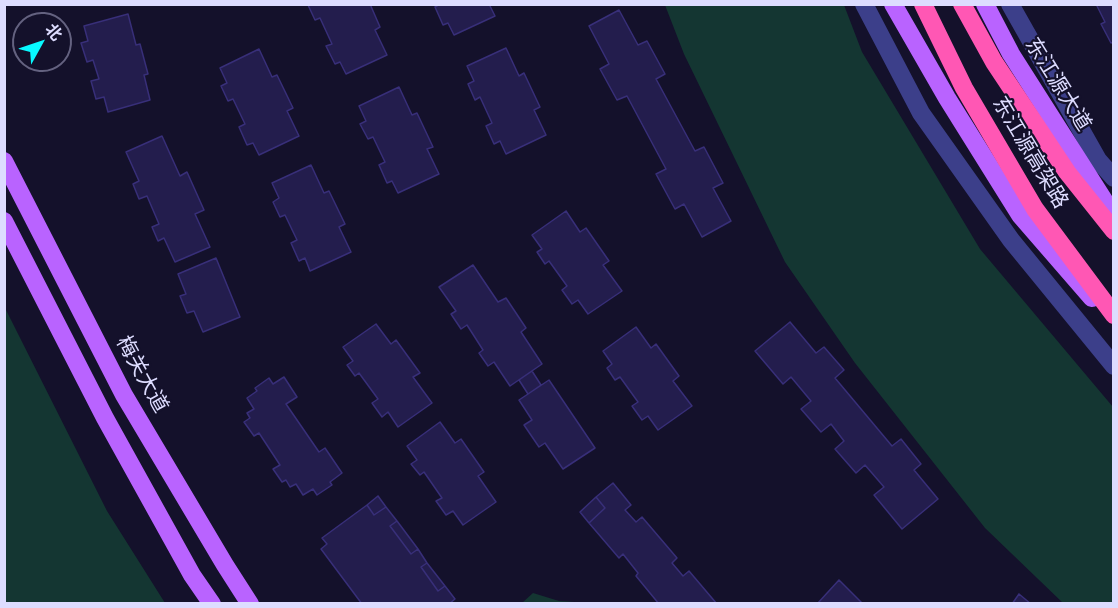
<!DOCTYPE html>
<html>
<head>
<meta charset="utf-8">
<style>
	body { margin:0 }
	#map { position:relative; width:1118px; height:608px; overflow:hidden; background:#14112b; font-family:"Titillium Web","Noto Sans SC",sans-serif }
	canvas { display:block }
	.frame { position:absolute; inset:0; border:6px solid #dddcff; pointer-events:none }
	.north { position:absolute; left:12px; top:12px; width:60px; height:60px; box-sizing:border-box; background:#14112b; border:2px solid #646280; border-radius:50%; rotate:50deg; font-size:16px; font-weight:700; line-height:24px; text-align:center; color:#dddcff }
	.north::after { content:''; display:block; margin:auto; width:21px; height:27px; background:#08f9ff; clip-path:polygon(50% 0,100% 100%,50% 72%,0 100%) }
</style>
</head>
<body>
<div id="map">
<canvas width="1118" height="608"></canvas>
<div class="frame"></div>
<div class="north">北</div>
</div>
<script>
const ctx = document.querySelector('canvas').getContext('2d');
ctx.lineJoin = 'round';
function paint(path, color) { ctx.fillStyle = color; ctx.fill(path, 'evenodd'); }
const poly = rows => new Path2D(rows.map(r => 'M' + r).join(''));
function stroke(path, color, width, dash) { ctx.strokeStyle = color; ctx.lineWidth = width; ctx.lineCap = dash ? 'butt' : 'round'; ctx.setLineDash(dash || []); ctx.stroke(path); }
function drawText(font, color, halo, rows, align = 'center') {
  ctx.font = font + ' "Titillium Web","Noto Sans SC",sans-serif'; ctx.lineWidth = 4.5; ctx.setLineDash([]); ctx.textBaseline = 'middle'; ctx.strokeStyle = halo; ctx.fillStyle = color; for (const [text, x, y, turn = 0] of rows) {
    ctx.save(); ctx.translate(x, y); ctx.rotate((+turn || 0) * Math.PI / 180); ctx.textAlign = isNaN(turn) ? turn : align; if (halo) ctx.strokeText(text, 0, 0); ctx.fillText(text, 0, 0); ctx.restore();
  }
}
const green = poly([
	[665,5,844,5,862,52,980,249,1113,407,1113,603,1063,603,985,528,855,363,785,262,684,54],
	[5,308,107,511,165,603,5,603],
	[533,593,559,601,590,603,522,603]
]);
const building = poly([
	[370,4,380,27,375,30,387,55,346,74,340,62,335,64,326,46,332,44,320,18,315,20,308,5,370,4],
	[440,4,489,4,495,16,454,35,448,23,443,25,435,7,440,4],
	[1096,4,1114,4,1114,42,1111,43,1101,24,1105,22,1096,4],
	[619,10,638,45,647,41,665,74,656,79,695,151,704,147,723,183,713,188,731,221,702,237,684,204,675,209,656,174,666,169,627,96,617,100,600,69,609,64,589,26,619,10],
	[128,14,136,45,140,44,148,74,144,75,150,100,108,112,104,97,96,99,91,81,99,79,93,60,87,62,81,43,88,41,84,26,128,14],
	[506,48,519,76,524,73,540,107,534,110,546,135,506,154,500,141,494,144,486,126,492,123,480,97,475,100,468,84,474,81,467,66,506,48],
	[259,49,272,77,277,75,293,108,287,111,299,136,259,155,253,143,247,145,239,127,245,124,233,99,228,101,221,86,227,83,220,68,259,49],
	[399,87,412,115,417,113,433,147,427,149,439,174,398,193,392,181,387,183,379,165,385,162,373,137,368,139,360,124,366,121,359,106,399,87],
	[162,136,180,176,187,172,204,210,195,214,210,247,175,262,164,238,158,241,152,227,159,224,147,196,139,199,133,184,139,181,126,152,162,136],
	[311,165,324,193,329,191,345,224,339,227,351,252,310,271,305,258,299,261,291,243,297,240,285,215,280,217,273,202,279,198,272,183,311,165],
	[566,211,580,232,586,228,609,261,603,265,622,291,588,314,578,300,572,304,562,290,567,286,549,261,545,264,537,252,542,249,532,235,566,211],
	[216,258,240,317,203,332,194,311,187,313,180,296,186,294,178,274,216,258],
	[473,265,498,302,506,298,526,328,521,332,542,364,510,386,494,362,488,366,479,353,483,350,467,325,461,329,451,314,456,311,439,287,473,265],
	[790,322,816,353,824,347,844,370,835,378,892,446,901,439,921,464,914,470,938,499,902,529,874,495,884,487,865,465,856,473,835,449,844,441,831,424,821,432,801,409,811,401,791,377,783,384,755,351,790,322],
	[376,324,391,344,396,340,420,373,413,377,432,403,398,427,388,412,382,417,372,403,378,399,359,373,355,376,347,365,353,361,343,347,376,324],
	[636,327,651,348,656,344,679,376,673,381,692,406,658,430,648,416,642,420,632,406,638,402,620,377,615,380,607,368,612,364,603,351,636,327],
	[532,371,541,385,528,394,519,380,532,371],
	[284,377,297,397,286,404,319,452,325,448,342,473,330,482,332,485,317,495,313,489,303,495,296,484,290,487,286,480,282,482,273,469,280,465,259,433,254,436,244,422,250,418,247,413,254,409,247,398,257,391,255,388,269,378,273,384,284,377],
	[549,380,595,448,563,469,545,443,539,447,524,425,532,420,519,400,549,380],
	[440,422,455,443,461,439,484,472,478,476,496,502,463,525,453,511,446,515,436,501,442,498,424,472,420,475,411,464,417,460,407,446,440,422],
	[613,483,631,505,625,510,636,522,642,517,677,558,672,563,683,576,689,571,717,604,659,604,636,576,638,573,623,554,619,558,589,523,605,508,596,497,613,483],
	[378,496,386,507,374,515,367,505,378,496],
	[596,497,605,508,589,523,580,512,596,497],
	[367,505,374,515,386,507,397,521,390,526,411,554,418,549,427,563,421,567,438,591,445,586,455,599,449,604,362,604,321,549,327,544,322,538,367,505],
	[397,521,418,549,411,554,390,526,397,521],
	[427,563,445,586,438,591,421,567,427,563],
	[839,580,863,604,817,604,839,580],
	[1019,594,1031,604,1012,604,1019,594]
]);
const minor = poly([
	[864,4,921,113,1011,240,1114,366],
	[1010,4,1098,160,1114,178]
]);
const major = poly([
	[893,4,947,98,1020,215,1092,298],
	[985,4,1011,54,1114,216],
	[4,161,124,395,225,565,250,604],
	[4,221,105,418,192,575,212,604]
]);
const highway = poly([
	[923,4,964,88,1035,209,1114,315],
	[962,4,994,62,1067,172,1114,231]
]);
const streetNames = [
	["东江源大道",1057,85,58],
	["东江源高架路",1029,153,59],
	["梅关大道",141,375,61]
];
paint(green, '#143632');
paint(building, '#231d4d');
stroke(building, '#382f79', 1.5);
stroke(minor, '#3c3f8a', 18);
stroke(major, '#b963ff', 18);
stroke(highway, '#ff57b4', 18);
drawText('21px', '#dddcff', '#14112b', streetNames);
</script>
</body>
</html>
